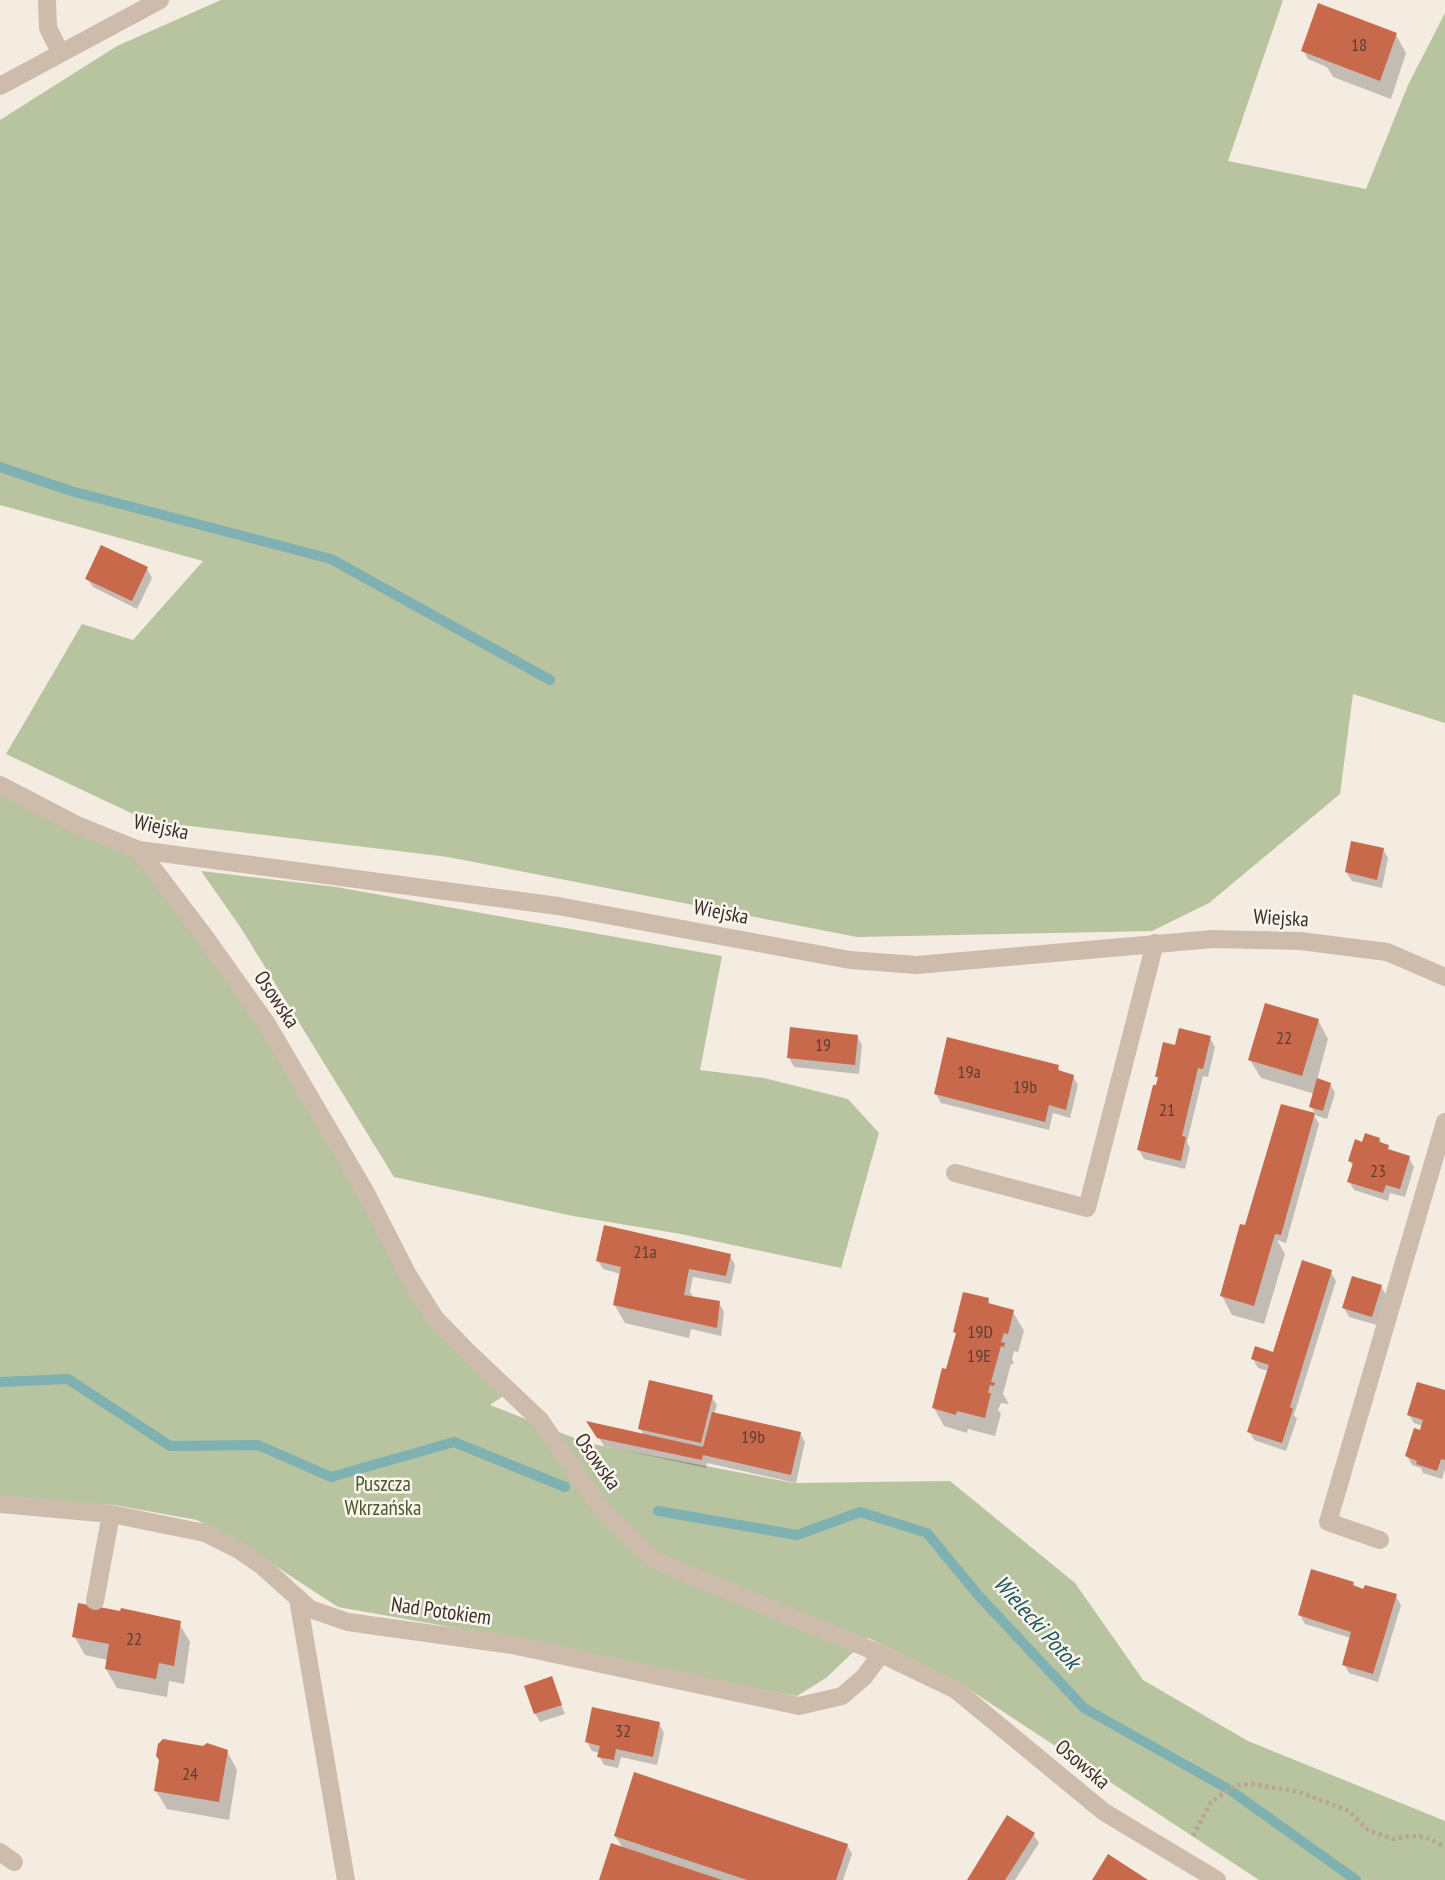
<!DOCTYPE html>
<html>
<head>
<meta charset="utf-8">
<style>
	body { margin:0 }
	canvas { display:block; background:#f4ebe1 }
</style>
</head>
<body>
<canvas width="1445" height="1880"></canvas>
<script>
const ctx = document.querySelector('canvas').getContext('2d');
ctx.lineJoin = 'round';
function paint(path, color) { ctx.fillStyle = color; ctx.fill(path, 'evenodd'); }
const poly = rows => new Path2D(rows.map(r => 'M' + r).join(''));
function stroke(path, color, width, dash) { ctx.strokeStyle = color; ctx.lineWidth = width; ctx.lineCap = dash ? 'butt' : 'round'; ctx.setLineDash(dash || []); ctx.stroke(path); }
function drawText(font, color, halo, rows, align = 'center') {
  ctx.font = font + ' "PT Sans Narrow",sans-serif'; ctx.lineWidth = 5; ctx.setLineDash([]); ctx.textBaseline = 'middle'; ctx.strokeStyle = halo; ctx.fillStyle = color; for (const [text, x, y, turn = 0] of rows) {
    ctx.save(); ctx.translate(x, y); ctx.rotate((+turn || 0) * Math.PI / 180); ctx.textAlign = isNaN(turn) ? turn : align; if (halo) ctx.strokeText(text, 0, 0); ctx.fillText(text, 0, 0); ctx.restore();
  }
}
const green = poly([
	[221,0,1283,0,1228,161,1366,189,1408,85,1445,13,1445,723,1353,694,1340,794,1209,903,1152,931,857,937,448,857,148,821,6,754,82,624,133,640,203,561,0,505,0,120,117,46],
	[0,785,139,850,205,937,408,1275,509,1392,490,1405,587,1443,794,1483,950,1481,1075,1583,1143,1680,1248,1741,1445,1821,1445,1880,1259,1880,958,1682,868,1638,826,1678,797,1696,702,1679,507,1637,338,1607,254,1552,197,1520,114,1505,0,1498],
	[201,871,336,887,722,956,700,1070,764,1078,848,1099,879,1133,841,1268,681,1234,573,1216,394,1177,241,928]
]);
const shadow = poly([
	[1396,35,1406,53,1391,99,1333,77,1327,67,1308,59,1303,50],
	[147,569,152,578,137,609,93,587,87,578],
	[1383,849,1388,858,1382,888,1352,881,1346,872],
	[1318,1020,1328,1039,1317,1080,1330,1084,1335,1093,1327,1119,1314,1115,1319,1124,1286,1243,1277,1240,1285,1254,1264,1324,1232,1315,1222,1296,1249,1228,1282,1106,1316,1115,1311,1107,1315,1094,1261,1078,1250,1060],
	[857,1036,862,1045,859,1074,794,1067,789,1058],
	[1210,1038,1215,1047,1208,1077,1203,1076,1187,1142,1190,1148,1185,1169,1144,1159,1139,1150,1159,1080,1157,1076,1177,1047],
	[1057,1067,1061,1073,1073,1076,1078,1085,1070,1118,1053,1113,1049,1130,941,1103,936,1094],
	[1379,1139,1391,1152,1409,1158,1414,1167,1405,1197,1390,1193,1388,1201,1354,1190,1349,1181,1353,1167,1350,1161,1363,1144],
	[730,1256,735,1265,731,1284,693,1277,690,1292,694,1298,719,1303,724,1312,721,1336,691,1329,689,1338,625,1323,614,1304,621,1274,603,1269,598,1261],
	[1331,1272,1336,1281,1294,1415,1297,1419,1286,1451,1254,1440,1249,1431,1268,1371,1258,1368,1253,1359,1274,1354],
	[1381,1286,1386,1295,1377,1325,1349,1317,1344,1308],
	[988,1300,991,1306,1013,1312,1024,1331,1018,1352,1014,1351,1012,1359,1014,1364,1011,1364,1003,1394,1009,1404,1001,1403,998,1410,1001,1414,995,1436,968,1429,967,1433,944,1426,934,1408,948,1371,957,1336,955,1331],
	[1445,1392,1445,1469,1442,1479,1423,1473,1421,1468,1412,1465,1407,1456,1423,1426,1414,1423,1409,1415],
	[711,1396,717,1405,714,1414,800,1433,805,1442,796,1483,707,1463,706,1468,604,1446,590,1423,644,1435,640,1429],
	[1353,1584,1355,1588,1396,1596,1401,1605,1378,1682,1349,1673,1344,1664,1351,1638,1305,1624,1300,1615],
	[179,1623,190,1642,184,1684,169,1681,167,1697,117,1688,106,1669,108,1660,85,1655,74,1636],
	[551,1679,565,1714,540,1722,535,1713],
	[659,1724,664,1733,657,1765,621,1757,618,1768,604,1765,599,1756,600,1753,592,1751,587,1742],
	[227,1751,237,1770,229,1820,167,1809,156,1791,161,1761],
	[1033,1834,1039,1843,1015,1880,969,1880],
	[615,1836,847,1845,852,1854,843,1880,601,1880,623,1848]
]);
const stream = poly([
	[0,467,71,491,331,559,550,680],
	[0,1382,68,1379,170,1446,258,1445,331,1477,454,1442,565,1487],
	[658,1511,797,1535,860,1512,927,1533,979,1596,1084,1708,1230,1790,1356,1880]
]);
const building = poly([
	[1318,3,1397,33,1380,81,1301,51],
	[101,545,148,567,132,601,85,579],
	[1351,841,1384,848,1377,880,1345,872],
	[1265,1003,1319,1019,1302,1076,1248,1060],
	[790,1027,858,1035,855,1065,787,1058],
	[1179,1028,1211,1036,1203,1069,1198,1068,1182,1136,1186,1137,1181,1161,1137,1150,1153,1085,1156,1085,1158,1077,1155,1077,1163,1042,1175,1045],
	[947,1037,1059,1065,1058,1070,1074,1075,1066,1110,1049,1105,1045,1122,934,1094],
	[1317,1078,1331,1083,1323,1111,1309,1107],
	[1281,1104,1315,1113,1281,1235,1275,1234,1254,1306,1220,1296,1240,1224,1245,1225],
	[1365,1133,1380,1138,1379,1142,1389,1145,1388,1149,1410,1156,1400,1189,1386,1185,1383,1193,1347,1182,1353,1163,1348,1161,1355,1139,1362,1142],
	[604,1225,731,1254,726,1276,689,1269,684,1295,720,1301,717,1328,613,1305,621,1267,596,1261],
	[1302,1260,1332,1270,1290,1407,1293,1409,1282,1443,1247,1432,1269,1365,1251,1359,1255,1346,1273,1352],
	[1352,1276,1382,1285,1372,1317,1342,1308],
	[963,1292,989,1298,988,1303,1014,1310,1008,1334,1004,1333,1001,1342,1005,1343,1004,1347,1001,1346,991,1382,995,1383,994,1386,990,1385,988,1393,991,1393,985,1418,957,1411,956,1415,932,1408,942,1368,946,1369,956,1333,953,1332],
	[649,1380,713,1395,701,1443,638,1429],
	[1417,1382,1445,1390,1445,1460,1441,1459,1437,1471,1416,1464,1417,1461,1405,1456,1414,1428,1420,1430,1423,1420,1407,1415],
	[712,1412,801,1432,791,1475,703,1455,702,1460,597,1438,586,1421,703,1447],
	[1311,1569,1354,1582,1353,1585,1363,1589,1365,1585,1397,1594,1373,1674,1342,1665,1351,1632,1298,1615],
	[78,1603,120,1611,121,1608,181,1621,174,1666,159,1663,156,1679,105,1669,109,1644,72,1637],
	[552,1676,562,1705,534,1714,524,1686],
	[592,1707,660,1722,653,1757,616,1749,614,1760,597,1757,600,1746,585,1742],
	[163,1739,203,1746,207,1743,228,1750,219,1802,154,1791,159,1760,156,1756,158,1744],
	[634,1772,848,1844,836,1880,747,1880,614,1836],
	[1007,1815,1035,1833,1005,1880,967,1880],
	[611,1843,722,1880,599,1880],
	[1108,1854,1148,1880,1092,1880]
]);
const path = poly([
	[1193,1836,1211,1802,1236,1785,1253,1784,1299,1792,1349,1811,1368,1830,1393,1839,1410,1836,1425,1837,1445,1847]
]);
const minor = poly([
	[47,0,48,28,60,52],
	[0,86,160,0],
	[0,785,77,825,139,850,558,906,850,960,917,965,1213,939,1300,941,1387,952,1445,977],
	[139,850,205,937,267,1024,365,1191,408,1275,435,1318,466,1350,540,1420,600,1507,654,1560,881,1654,956,1690,1104,1812,1217,1880],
	[955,1173,1087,1208,1155,943],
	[0,1504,111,1514,205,1533,239,1550,261,1565,310,1609,348,1622,512,1645,799,1706,842,1696,864,1677,881,1654],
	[1380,1540,1328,1522,1445,1122],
	[298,1599,346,1880],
	[95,1601,111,1514],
	[0,1852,14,1862]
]);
const numberNames = [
	["18",1359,46],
	["22",1284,1039],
	["19",823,1046],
	["19a",969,1073],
	["19b",1025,1088],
	["21",1167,1111],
	["23",1378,1172],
	["21a",645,1253],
	["19D",980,1333],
	["19E",979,1357],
	["19b",753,1438],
	["22",134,1640],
	["32",623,1732],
	["24",190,1775]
];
const streetNames = [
	["Wiejska",161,828,12],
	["Wiejska",721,913,11],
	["Wiejska",1281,919,3],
	["Osowska",276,1000,56],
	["Osowska",597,1462,55],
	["Nad Potokiem",441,1612,8],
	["Osowska",1082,1765,40]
];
const parkNames = [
	["Puszcza",383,1485],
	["Wkrzańska",383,1509]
];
const waterNames = [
	["Wielecki Potok",1036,1623,48]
];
paint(green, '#b8c4a0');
paint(shadow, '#0003');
stroke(stream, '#7fb0b2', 10);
paint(building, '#c8694b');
stroke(path, '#b9a596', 4.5, [3.5, 3.5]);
stroke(minor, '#cdbbac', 18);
drawText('18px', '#5e3e33', null, numberNames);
drawText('21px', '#3b302b', '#fbf5ee', streetNames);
drawText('21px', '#4a5a2e', '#fbf5ee', parkNames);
drawText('italic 23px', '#1f5a5e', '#fbf5ee', waterNames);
</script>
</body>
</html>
